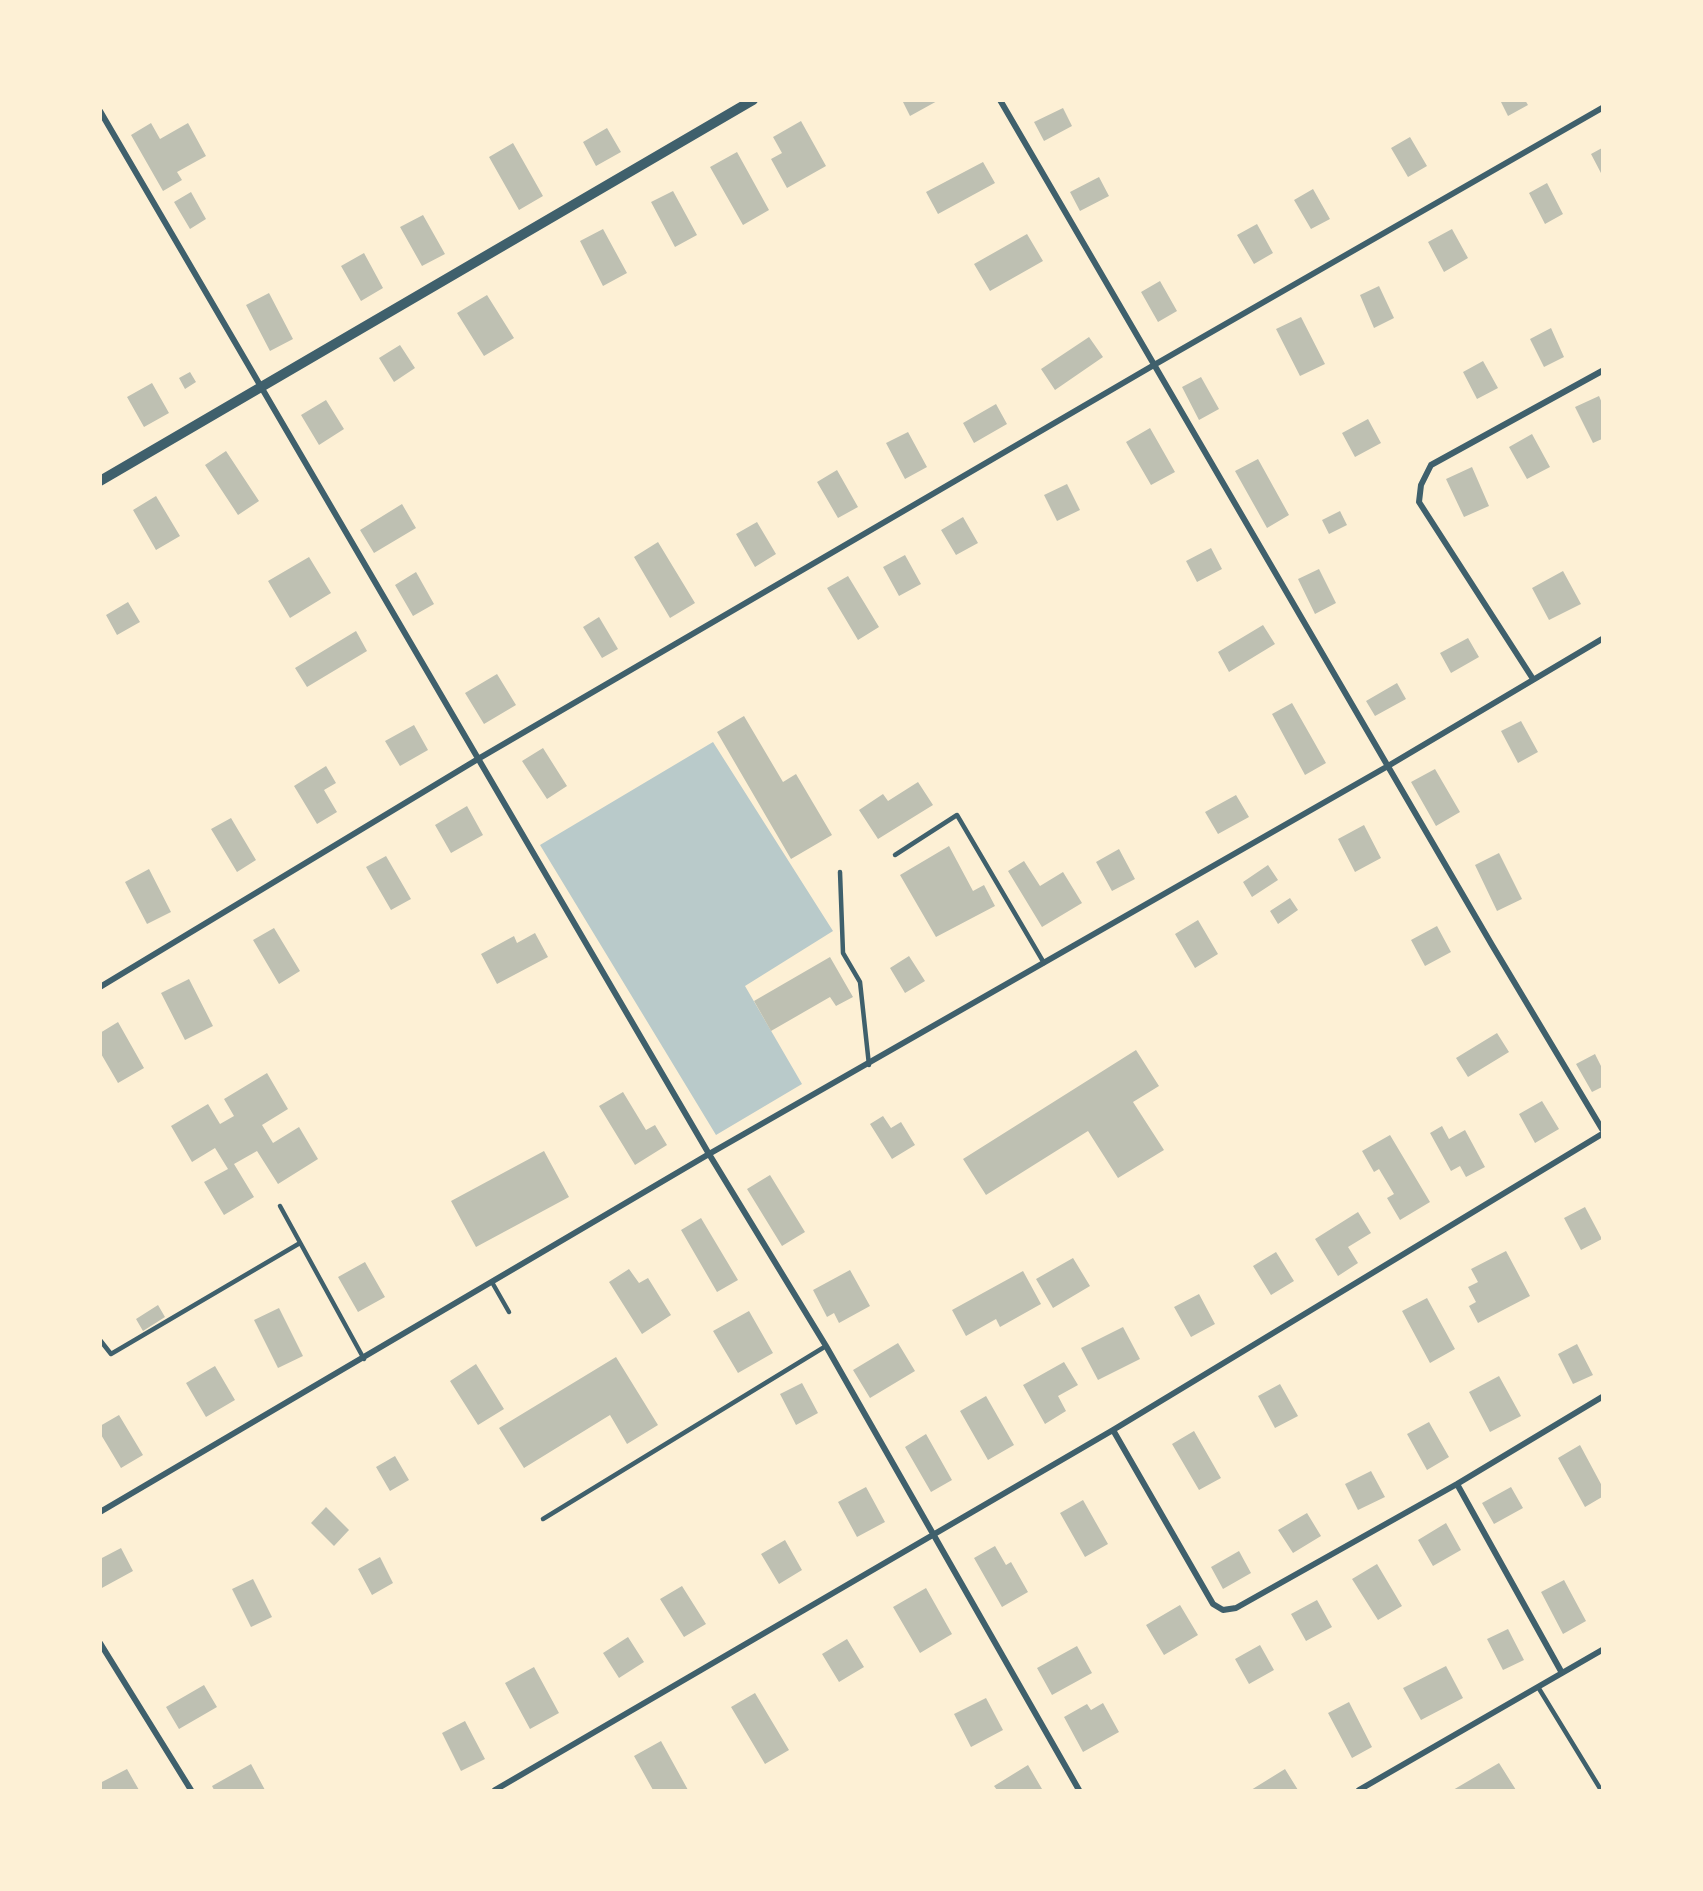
<!DOCTYPE html>
<html>
<head>
<meta charset="utf-8">
<style>
	body { margin:0 }
	#map { position:relative; width:1703px; height:1891px; overflow:hidden; background:#fdf0d5; font-family:Commissioner,sans-serif }
	canvas { display:block }
	.frame { position:absolute; inset:0; border:102px solid #fdf0d5; pointer-events:none }
</style>
</head>
<body>
<div id="map">
<canvas width="1703" height="1891"></canvas>
<div class="frame"></div>
</div>
<script>
const ctx = document.querySelector('canvas').getContext('2d');
ctx.lineJoin = 'round';
function paint(path, color) { ctx.fillStyle = color; ctx.fill(path, 'evenodd'); }
const poly = rows => new Path2D(rows.map(r => 'M' + r).join(''));
function stroke(path, color, width, dash) { ctx.strokeStyle = color; ctx.lineWidth = width; ctx.lineCap = dash ? 'butt' : 'round'; ctx.setLineDash(dash || []); ctx.stroke(path); }
const green = poly([
	[713,742,833,931,745,986,802,1084,716,1135,540,845]
]);
const building = poly([
	[902,100,939,100,910,116],
	[1500,100,1525,100,1528,105,1508,116],
	[1063,108,1072,126,1044,141,1034,122],
	[801,121,826,166,787,188,771,159,782,153,773,137],
	[151,123,160,139,188,123,206,156,177,172,182,180,163,191,131,135],
	[607,128,621,152,596,166,583,142],
	[1410,137,1427,166,1408,177,1391,148],
	[513,143,543,196,519,210,489,157],
	[1602,148,1602,175,1591,154],
	[737,152,769,210,743,225,710,167],
	[983,162,995,183,938,214,926,192],
	[1099,177,1109,196,1080,211,1070,192],
	[1547,183,1563,214,1545,224,1529,193],
	[1313,189,1330,219,1311,229,1294,200],
	[673,191,697,235,675,247,651,202],
	[191,192,206,219,190,229,174,202],
	[423,215,445,254,422,266,400,227],
	[1257,224,1273,253,1254,264,1237,235],
	[603,229,627,273,603,286,580,241],
	[1452,229,1468,258,1444,272,1428,242],
	[1027,234,1043,261,990,291,974,264],
	[364,253,383,288,361,301,341,266],
	[1160,281,1177,311,1158,322,1141,292],
	[1379,286,1394,318,1374,328,1360,295],
	[269,293,293,339,270,351,246,305],
	[487,295,514,338,484,356,457,313],
	[1301,317,1325,364,1300,376,1276,329],
	[1551,328,1564,357,1544,367,1530,339],
	[1089,337,1103,357,1055,390,1041,369],
	[400,345,415,368,394,382,379,358],
	[1483,361,1498,388,1477,399,1463,372],
	[190,372,196,382,185,389,179,378],
	[1201,377,1219,409,1199,420,1182,387],
	[152,383,169,413,144,427,127,397],
	[1599,396,1602,403,1602,439,1593,443,1575,407],
	[326,400,344,429,319,445,301,415],
	[996,404,1007,424,974,443,963,423],
	[1368,419,1381,443,1355,457,1342,433],
	[1150,428,1175,472,1151,485,1126,442],
	[908,432,927,467,905,479,886,443],
	[1532,434,1550,467,1527,479,1509,447],
	[226,451,259,501,238,515,205,465],
	[1258,459,1289,515,1267,528,1235,471],
	[1472,467,1489,506,1464,517,1446,479],
	[837,470,858,507,838,518,817,482],
	[1067,484,1080,510,1057,521,1044,495],
	[156,496,180,536,156,550,133,510],
	[402,504,416,528,374,553,360,530],
	[1340,511,1347,525,1329,534,1322,520],
	[963,517,978,543,956,555,941,530],
	[757,522,776,554,755,567,736,534],
	[658,542,695,603,670,618,634,557],
	[1211,548,1222,569,1197,582,1186,561],
	[905,555,921,584,899,596,883,567],
	[309,557,331,593,290,618,268,581],
	[1319,569,1336,603,1315,614,1298,579],
	[1563,571,1581,604,1549,620,1532,588],
	[416,572,434,604,413,616,395,585],
	[848,576,879,627,858,640,827,588],
	[128,602,140,622,117,635,106,615],
	[599,617,618,649,602,658,583,627],
	[1263,625,1275,644,1229,672,1218,652],
	[356,631,367,651,307,687,295,668],
	[1468,638,1479,657,1451,673,1440,653],
	[497,674,516,705,484,724,465,693],
	[1397,683,1406,699,1375,716,1366,701],
	[1292,703,1326,763,1305,775,1272,714],
	[744,716,783,782,796,774,832,835,791,859,717,732],
	[1521,721,1538,752,1518,763,1501,731],
	[414,725,428,750,400,766,385,741],
	[543,748,567,786,547,799,522,761],
	[326,766,336,783,324,790,337,812,317,824,294,786],
	[1435,769,1460,812,1436,826,1411,782],
	[918,782,933,805,878,839,859,810,883,794,888,801],
	[1236,795,1249,817,1218,834,1205,812],
	[467,806,483,835,451,853,435,825],
	[231,818,256,860,237,872,211,829],
	[1364,825,1381,858,1355,872,1338,839],
	[949,846,973,891,984,885,995,906,936,937,900,875],
	[1119,849,1135,879,1112,891,1096,862],
	[1499,853,1522,899,1497,911,1475,865],
	[386,856,411,899,391,910,366,867],
	[1024,861,1040,886,1063,872,1082,903,1042,927,1008,871],
	[1268,865,1278,880,1252,897,1243,882],
	[149,869,171,912,147,924,125,882],
	[1290,898,1298,910,1278,924,1270,911],
	[1198,920,1218,954,1195,968,1175,934],
	[1437,926,1451,952,1425,966,1411,940],
	[274,928,300,971,279,984,253,940],
	[535,933,548,957,497,984,481,954,514,936,517,943],
	[909,956,925,981,905,993,890,968],
	[830,957,853,997,836,1006,830,997,771,1031,754,1001],
	[189,979,213,1026,185,1040,161,993],
	[118,1022,144,1068,118,1083,100,1052,100,1033],
	[1497,1033,1509,1052,1468,1077,1456,1058],
	[1136,1050,1159,1086,1133,1102,1164,1150,1118,1178,1088,1131,986,1195,963,1159],
	[1595,1054,1602,1068,1602,1087,1592,1092,1576,1064],
	[267,1073,288,1109,262,1125,273,1143,299,1127,318,1159,278,1184,257,1151,234,1164,254,1197,224,1215,204,1182,228,1169,215,1148,192,1162,171,1126,208,1104,220,1124,234,1116,224,1099],
	[623,1092,646,1130,655,1125,667,1145,635,1165,599,1106],
	[1542,1101,1559,1129,1535,1143,1519,1114],
	[883,1116,891,1128,901,1122,915,1145,892,1159,870,1124],
	[1442,1126,1449,1139,1465,1130,1485,1167,1466,1177,1460,1166,1451,1171,1430,1133],
	[1390,1135,1430,1202,1400,1220,1387,1198,1394,1194,1379,1169,1374,1172,1362,1151],
	[544,1151,569,1197,476,1247,451,1201],
	[770,1175,805,1232,782,1246,747,1189],
	[1585,1207,1602,1239,1581,1250,1564,1218],
	[1358,1212,1371,1233,1348,1247,1358,1263,1338,1276,1315,1239],
	[701,1218,738,1280,717,1292,681,1230],
	[1506,1251,1530,1296,1478,1323,1469,1306,1476,1302,1468,1287,1478,1282,1471,1269],
	[1276,1252,1294,1281,1271,1295,1253,1266],
	[1073,1258,1090,1286,1053,1308,1036,1279],
	[365,1262,385,1297,358,1312,338,1277],
	[629,1269,639,1283,648,1278,671,1315,642,1334,609,1282],
	[850,1270,870,1306,839,1323,834,1313,827,1317,813,1290],
	[1023,1271,1041,1304,1000,1327,996,1319,966,1336,952,1310],
	[1199,1294,1215,1324,1191,1337,1174,1307],
	[1427,1298,1455,1349,1430,1363,1402,1311],
	[158,1305,165,1317,143,1331,136,1319],
	[279,1308,303,1356,278,1368,254,1320],
	[749,1311,773,1353,738,1373,713,1331],
	[1123,1327,1140,1359,1098,1380,1081,1348],
	[898,1343,915,1371,870,1398,853,1370],
	[1577,1344,1593,1375,1573,1384,1558,1354],
	[616,1357,658,1425,627,1444,610,1415,524,1468,499,1428],
	[1064,1362,1078,1385,1058,1396,1066,1411,1045,1424,1023,1385],
	[476,1364,504,1409,478,1425,450,1381],
	[215,1366,235,1400,206,1417,186,1383],
	[1499,1376,1521,1416,1490,1432,1469,1392],
	[802,1383,818,1413,796,1425,780,1394],
	[1280,1384,1298,1416,1275,1428,1258,1396],
	[986,1396,1014,1445,988,1460,960,1411],
	[119,1415,143,1455,121,1468,100,1433,100,1426],
	[1429,1422,1449,1457,1427,1470,1407,1434],
	[1194,1431,1221,1478,1199,1490,1172,1444],
	[926,1434,952,1480,931,1492,905,1447],
	[1580,1445,1602,1486,1602,1497,1585,1507,1558,1458],
	[395,1456,409,1480,390,1491,376,1467],
	[1371,1471,1385,1497,1358,1510,1345,1484],
	[866,1487,885,1522,857,1537,838,1502],
	[1511,1487,1523,1508,1494,1524,1482,1503],
	[1083,1500,1108,1544,1085,1557,1060,1513],
	[326,1507,349,1530,334,1546,311,1523],
	[1307,1513,1321,1536,1293,1553,1278,1530],
	[1446,1523,1461,1550,1433,1566,1418,1540],
	[785,1540,802,1570,779,1584,761,1554],
	[995,1546,1006,1565,1011,1562,1028,1592,1002,1607,974,1558],
	[121,1548,133,1571,100,1589,100,1559],
	[1239,1551,1251,1573,1223,1589,1211,1567],
	[380,1557,393,1583,372,1595,358,1569],
	[1377,1564,1402,1606,1378,1620,1352,1579],
	[253,1579,272,1617,251,1627,232,1589],
	[1564,1580,1586,1621,1563,1634,1541,1592],
	[682,1586,706,1624,684,1637,660,1599],
	[926,1588,952,1634,920,1653,893,1607],
	[1317,1600,1332,1627,1306,1641,1291,1614],
	[1180,1605,1198,1635,1164,1655,1146,1625],
	[1508,1629,1524,1660,1503,1670,1487,1639],
	[628,1637,644,1662,619,1678,603,1653],
	[847,1639,864,1667,839,1682,822,1654],
	[1260,1645,1274,1670,1249,1684,1235,1659],
	[1077,1646,1092,1673,1052,1695,1037,1668],
	[1446,1666,1463,1698,1421,1720,1403,1688],
	[534,1667,559,1713,530,1729,505,1683],
	[204,1685,217,1707,179,1729,166,1707],
	[755,1693,789,1750,765,1764,731,1707],
	[986,1698,1003,1730,971,1747,954,1714],
	[1349,1702,1372,1747,1352,1758,1328,1713],
	[1103,1703,1119,1732,1083,1752,1064,1717,1087,1704,1091,1710],
	[465,1721,485,1759,461,1771,442,1733],
	[661,1741,688,1790,653,1790,634,1756],
	[1499,1763,1516,1790,1453,1790],
	[251,1764,265,1790,214,1790,212,1786],
	[1028,1765,1042,1789,997,1790,994,1786],
	[127,1769,139,1790,100,1790,100,1783],
	[1285,1769,1298,1790,1251,1790]
]);
const service = poly([
	[895,855,957,815,1044,963],
	[840,872,843,953,860,982,869,1065],
	[280,1206,364,1359],
	[493,1284,509,1312],
	[100,1340,111,1354,300,1243],
	[543,1519,826,1346],
	[1538,1687,1601,1790]
]);
const minor = poly([
	[1000,100,1492,945,1602,1129],
	[100,111,709,1154,826,1346,1079,1790],
	[1533,679,1419,502,1421,485,1431,465,1602,371],
	[100,987,478,759,1154,365,1602,108],
	[1113,1430,1213,1604,1223,1610,1236,1608,1457,1484,1602,1397],
	[1457,1484,1562,1673],
	[100,1512,709,1154,1388,766,1602,639],
	[100,1643,191,1790],
	[495,1790,1113,1430,1602,1134],
	[1359,1790,1602,1650]
]);
const tertiary = poly([
	[100,481,753,100]
]);
paint(green, '#b9caca');
paint(building, '#bec0b2');
stroke(service, '#3f606c', 4.5);
stroke(minor, '#3f606c', 6);
stroke(tertiary, '#3f606c', 10);
</script>
</body>
</html>
